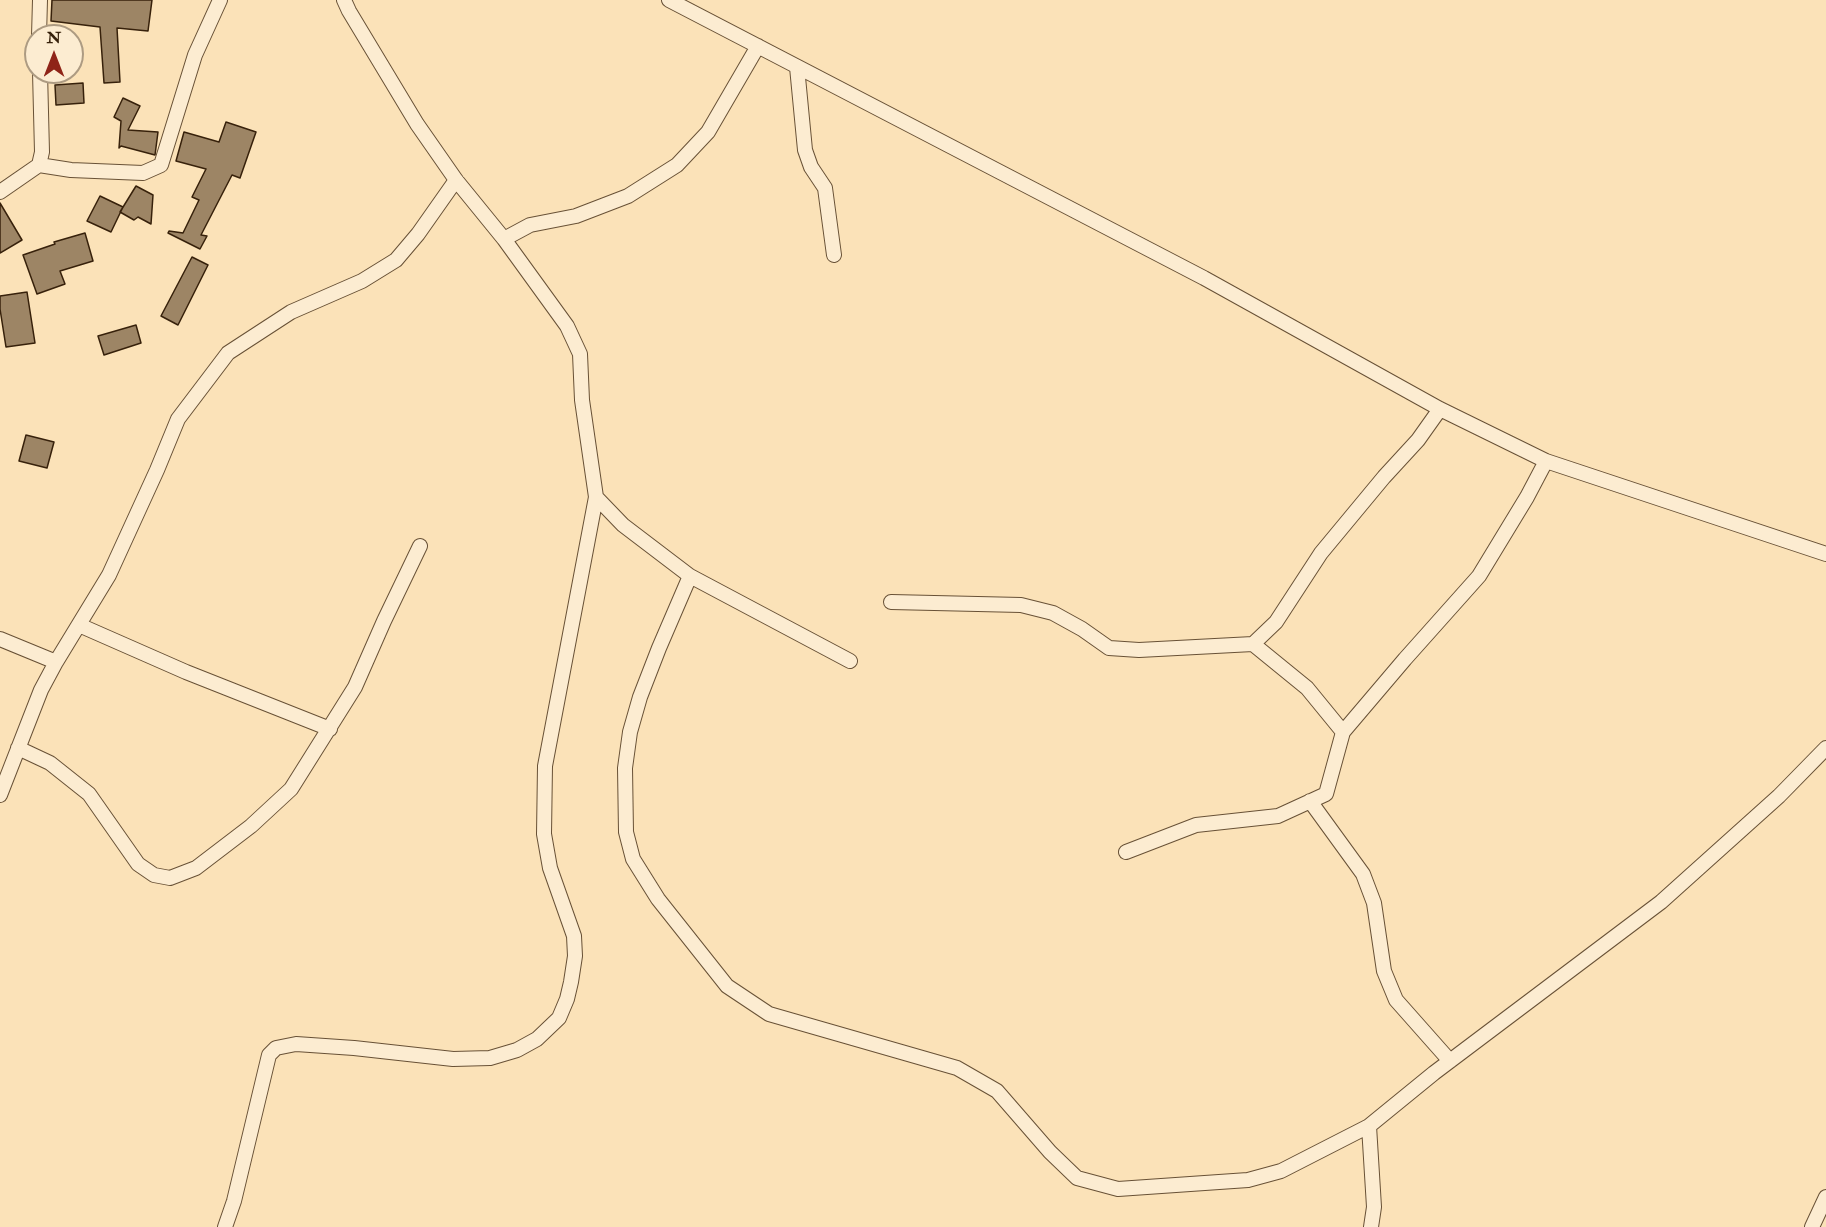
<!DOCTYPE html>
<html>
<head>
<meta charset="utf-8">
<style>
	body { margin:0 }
	#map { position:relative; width:1826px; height:1227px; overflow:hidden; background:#fbe2b8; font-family:"IM FELL Double Pica",serif }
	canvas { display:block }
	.north { position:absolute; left:24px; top:24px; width:60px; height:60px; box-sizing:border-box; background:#fcecd1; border:2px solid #ad9b82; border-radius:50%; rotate:0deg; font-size:16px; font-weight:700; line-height:24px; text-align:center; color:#37210b }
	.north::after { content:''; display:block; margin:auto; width:21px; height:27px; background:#8f2418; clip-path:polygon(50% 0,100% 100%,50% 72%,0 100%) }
</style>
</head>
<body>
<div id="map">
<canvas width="1826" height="1227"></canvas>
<div class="north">N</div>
</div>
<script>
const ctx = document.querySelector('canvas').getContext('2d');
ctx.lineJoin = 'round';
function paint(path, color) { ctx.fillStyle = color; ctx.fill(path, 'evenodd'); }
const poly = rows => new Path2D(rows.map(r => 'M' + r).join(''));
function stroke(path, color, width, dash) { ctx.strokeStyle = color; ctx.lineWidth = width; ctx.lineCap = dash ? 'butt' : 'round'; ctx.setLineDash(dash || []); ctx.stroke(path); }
const building = poly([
	[52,0,152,0,148,31,117,28,120,82,104,83,100,27,51,21,52,0],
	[83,83,84,103,56,105,55,85,83,83],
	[123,98,140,106,128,130,158,132,155,155,121,146,119,148,121,121,114,117,123,98],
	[226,122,256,132,240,178,232,175,201,235,207,236,200,249,168,233,169,231,183,233,199,200,192,197,206,169,176,161,184,132,219,142,226,122],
	[136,186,153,195,151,224,138,217,134,220,120,212,136,186],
	[100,196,123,207,111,232,87,221,100,196],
	[0,203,22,240,0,253,0,203],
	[85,233,93,261,60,271,65,284,37,294,23,255,55,244,54,242,85,233],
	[192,257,208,265,178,325,161,316,192,257],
	[27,292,35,343,6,347,0,309,0,296,27,292],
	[136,325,141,343,104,355,98,336,136,325],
	[26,435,54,442,47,468,19,461,26,435]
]);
const street = poly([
	[344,0,349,11,417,124,456,180,504,239,567,326,580,354,582,400,596,497,623,525,690,576,850,661],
	[669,0,1204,278,1440,409,1546,461,1826,554],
	[39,36,40,0],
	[797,67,805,150,811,167,825,188,834,255],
	[39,165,71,170,143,173,161,165,195,55,220,0],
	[0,192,39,165,42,152,40,72],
	[504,239,530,225,576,216,628,196,677,165,708,132,758,46],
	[690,576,659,648,640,697,630,732,625,768,626,832,633,859,658,899,727,986,769,1014,957,1068,997,1091,1050,1152,1077,1178,1118,1189,1248,1180,1281,1171,1369,1126,1434,1073,1661,902,1779,796,1826,748],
	[891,602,1021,605,1053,613,1082,629,1109,648,1139,650,1253,644,1307,688,1343,732],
	[79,625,186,672,330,729],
	[0,639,56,662],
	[1253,644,1276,622,1321,553,1384,477,1418,440,1440,409],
	[18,748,50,763,89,794,138,864,154,875,170,878,196,868,251,826,291,789,355,687,384,621,420,546],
	[0,795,41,690,56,662,109,575,157,470,178,419,228,353,291,312,362,281,396,260,418,234,456,180],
	[1310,801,1363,874,1374,903,1384,971,1396,1000,1450,1061],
	[1126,852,1196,825,1278,816,1326,794,1343,732,1405,659,1479,576,1527,497,1546,461],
	[1369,1126,1374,1207,1371,1227],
	[225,1227,234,1201,269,1055,276,1048,296,1044,354,1048,453,1059,490,1058,517,1050,537,1039,559,1018,567,999,571,982,575,956,574,936,550,868,544,834,545,766,596,497],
	[1812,1227,1826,1197]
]);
paint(building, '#9d8565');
stroke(building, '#37210b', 1.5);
stroke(street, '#685136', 16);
stroke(street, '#fcecd1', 14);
</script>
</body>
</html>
